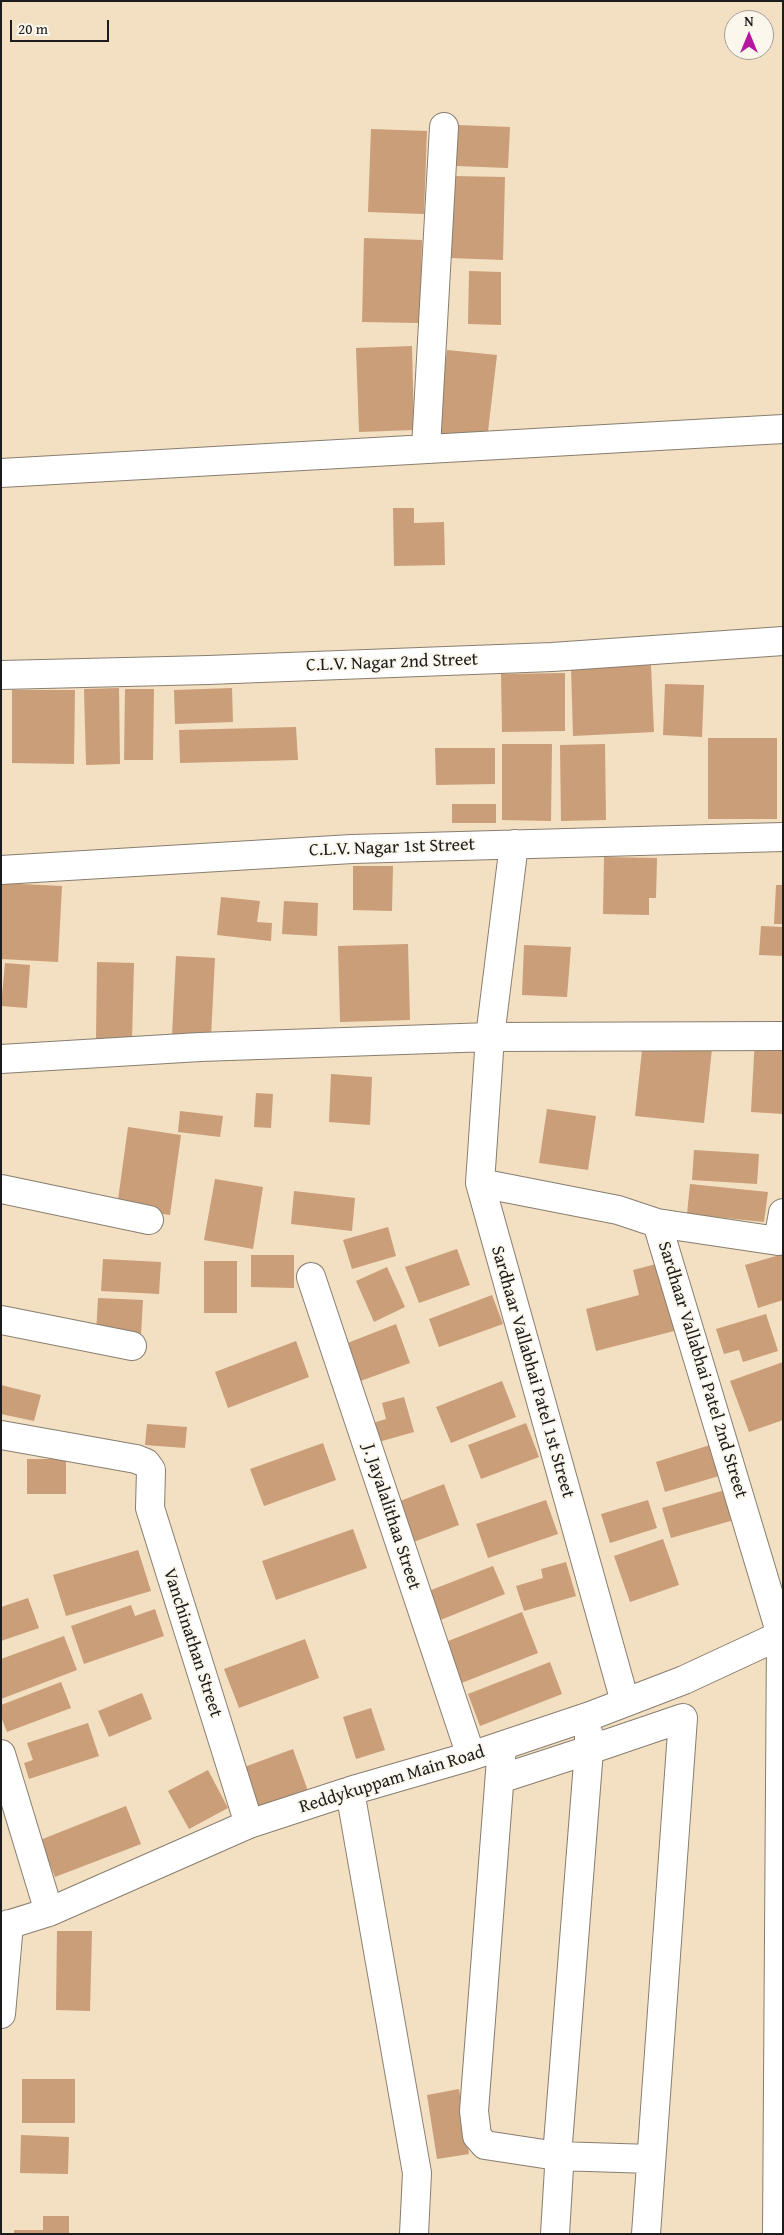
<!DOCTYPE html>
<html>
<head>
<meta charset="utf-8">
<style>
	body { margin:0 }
	#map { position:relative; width:784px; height:2235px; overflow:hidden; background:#f3dfc2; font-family:"Gentium Book Plus",serif }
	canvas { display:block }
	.frame { position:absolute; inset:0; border:2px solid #1c1c1c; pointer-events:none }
	.north { position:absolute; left:724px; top:10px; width:50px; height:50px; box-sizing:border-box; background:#fbf7ec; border:1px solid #a29f99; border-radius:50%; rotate:0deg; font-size:14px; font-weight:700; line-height:20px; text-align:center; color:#1c1c1c }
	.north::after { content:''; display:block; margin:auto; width:18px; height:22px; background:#b5179e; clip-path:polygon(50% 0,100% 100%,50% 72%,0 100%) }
	.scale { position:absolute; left:10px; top:20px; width:99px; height:22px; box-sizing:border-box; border:2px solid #1c1c1c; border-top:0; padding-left:6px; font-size:15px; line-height:18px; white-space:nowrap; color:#1c1c1c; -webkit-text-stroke:4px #fbf7ec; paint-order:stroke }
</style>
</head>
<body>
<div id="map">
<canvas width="784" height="2235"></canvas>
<div class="frame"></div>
<div class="north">N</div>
<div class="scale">20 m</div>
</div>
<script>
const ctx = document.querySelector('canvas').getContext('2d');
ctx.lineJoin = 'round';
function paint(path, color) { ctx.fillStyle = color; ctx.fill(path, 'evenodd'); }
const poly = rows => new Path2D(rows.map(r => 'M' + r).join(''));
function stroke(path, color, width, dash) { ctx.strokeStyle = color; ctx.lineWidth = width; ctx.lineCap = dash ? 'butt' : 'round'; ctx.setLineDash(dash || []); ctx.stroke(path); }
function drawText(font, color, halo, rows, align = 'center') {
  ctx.font = font + ' "Gentium Book Plus",serif'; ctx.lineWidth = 4; ctx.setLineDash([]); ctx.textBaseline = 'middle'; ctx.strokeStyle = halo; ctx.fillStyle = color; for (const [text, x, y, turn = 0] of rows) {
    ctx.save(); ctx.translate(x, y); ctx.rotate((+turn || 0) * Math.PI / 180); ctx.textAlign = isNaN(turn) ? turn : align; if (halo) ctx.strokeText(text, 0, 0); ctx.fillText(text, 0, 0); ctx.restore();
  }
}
const building = poly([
	[458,125,510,127,508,168,456,166],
	[371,129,427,131,424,214,368,212],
	[452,176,505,177,503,260,450,258],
	[364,238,422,240,420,323,362,322],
	[469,271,501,272,501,325,468,324],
	[412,346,414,430,359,432,356,348],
	[447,350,497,355,487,440,436,434],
	[393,508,414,508,414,523,444,522,445,565,394,566],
	[651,665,654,732,573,736,571,668],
	[565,673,565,731,502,732,501,674],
	[665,684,704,685,702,737,663,735],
	[119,688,120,764,86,765,84,689],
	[232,688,233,722,175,724,174,690],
	[125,689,154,689,153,760,124,760],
	[12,690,75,690,74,764,12,763],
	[296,727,298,760,180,763,179,730],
	[708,738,777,738,777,819,708,819],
	[502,744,552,744,551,821,502,820],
	[605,744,606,820,561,821,560,745],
	[435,748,495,748,495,784,436,785],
	[452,804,496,804,496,823,452,823],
	[604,857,657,858,656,898,649,898,649,915,603,914],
	[353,866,393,866,392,911,353,910],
	[1,883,62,886,58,962,1,959],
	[776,885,783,885,783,924,774,924],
	[221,897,260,901,257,922,272,923,271,941,217,935],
	[284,901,318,903,317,936,282,934],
	[761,926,783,927,783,956,759,955],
	[408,944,410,1020,340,1022,338,946],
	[524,945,571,947,567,997,522,995],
	[176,956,215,958,211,1037,172,1035],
	[97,962,134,963,132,1041,96,1040],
	[5,963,30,965,27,1008,1,1006],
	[755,1037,783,1039,783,1114,751,1112],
	[643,1041,712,1049,704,1123,635,1116],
	[331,1074,372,1077,370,1125,329,1122],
	[256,1093,273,1094,271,1128,254,1127],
	[547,1109,596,1116,588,1170,539,1163],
	[180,1111,223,1116,220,1137,178,1132],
	[128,1127,181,1135,170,1215,117,1207],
	[694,1150,759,1154,757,1184,692,1180],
	[215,1179,263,1187,253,1249,204,1240],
	[690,1184,768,1192,764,1222,687,1214],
	[294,1191,355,1198,352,1231,291,1224],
	[388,1227,396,1256,352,1269,343,1240],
	[457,1249,470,1285,419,1303,405,1267],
	[783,1254,783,1300,758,1308,745,1265],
	[251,1255,294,1255,294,1288,251,1287],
	[103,1259,161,1262,159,1294,101,1291],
	[204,1261,237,1261,237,1313,204,1313],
	[660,1263,678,1330,596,1351,586,1309,639,1295,633,1270],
	[387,1267,405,1307,374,1322,356,1281],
	[492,1295,503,1324,439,1347,429,1319],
	[98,1298,143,1300,141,1335,96,1333],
	[766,1314,778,1351,743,1362,739,1350,724,1354,716,1329],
	[396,1324,410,1363,355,1383,340,1346],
	[296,1341,309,1377,228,1408,215,1372],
	[783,1362,783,1420,749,1432,730,1381],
	[502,1381,516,1417,451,1443,436,1407],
	[1,1385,41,1395,34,1421,1,1414],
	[404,1397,414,1432,375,1443,369,1424,386,1419,382,1403],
	[526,1423,539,1457,481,1479,468,1445],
	[147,1424,187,1427,185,1448,145,1445],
	[323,1443,336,1480,264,1506,250,1469],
	[710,1445,719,1476,665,1492,656,1462],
	[27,1459,66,1459,66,1494,27,1494],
	[444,1484,459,1525,411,1543,395,1503],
	[725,1490,734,1520,671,1538,662,1508],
	[546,1500,558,1534,488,1558,476,1524],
	[648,1500,657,1528,610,1543,601,1514],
	[353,1529,367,1568,276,1600,262,1561],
	[663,1539,679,1585,630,1602,614,1556],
	[138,1550,151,1591,66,1616,53,1575],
	[566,1562,576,1596,524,1611,516,1586,543,1578,541,1569],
	[493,1566,505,1594,438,1621,426,1592],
	[28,1598,39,1628,1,1641,1,1607],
	[131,1605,135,1616,155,1609,164,1636,84,1664,71,1626],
	[522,1612,538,1653,459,1684,443,1643],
	[64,1636,77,1670,1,1699,1,1659],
	[305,1639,319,1678,239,1708,224,1669],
	[550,1662,562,1694,480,1726,468,1694],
	[61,1682,71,1708,7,1732,1,1717,1,1705],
	[142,1693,152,1719,109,1737,98,1711],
	[371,1708,385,1750,356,1759,343,1717],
	[88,1723,99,1756,29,1779,24,1763,33,1760,27,1743],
	[293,1749,308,1791,254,1811,239,1769],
	[208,1770,228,1808,189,1829,168,1791],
	[126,1806,141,1844,55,1877,40,1840],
	[57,1931,92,1931,90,2011,56,2010],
	[22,2079,75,2079,75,2123,22,2123],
	[459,2089,469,2154,437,2159,427,2095],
	[21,2135,69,2137,68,2174,20,2173],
	[43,2216,69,2216,69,2234,14,2234,14,2230,43,2230]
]);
const minor = poly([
	[426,448,444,127],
	[1,473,783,429],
	[1,675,208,670,552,657,783,641],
	[514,844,490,1037,480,1183,625,1702],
	[1,870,352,849,783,837],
	[1,1059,200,1047,490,1037,783,1036],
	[480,1183,618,1210,657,1223,781,1635,777,2234],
	[1,1189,149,1220],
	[657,1223,778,1241,783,1213],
	[311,1277,471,1756],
	[1,1320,132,1346],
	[1,1435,136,1459,146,1463,151,1470,150,1508,249,1824],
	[502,1746,474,2111,477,2136,485,2145,557,2156,651,2159],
	[1,1754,49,1912],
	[500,1779,589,1750,589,1735],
	[350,1791,417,2173,414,2234],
	[1,1927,49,1912,249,1824,350,1791,471,1756,590,1716,684,1680,783,1634],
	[1,2014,9,1924],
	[555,2234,559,2168,557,2156,589,1750,683,1718,646,2234]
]);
const streetNames = [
	["C.L.V. Nagar 2nd Street",392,663,-2],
	["C.L.V. Nagar 1st Street",392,848,-2],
	["Sardhaar Vallabhai Patel 2nd Street",702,1370,73],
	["Sardhaar Vallabhai Patel 1st Street",532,1372,74],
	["J. Jayalalithaa Street",391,1517,72],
	["Vanchinathan Street",192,1643,72],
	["Reddykuppam Main Road",392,1780,-17]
];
paint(building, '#ca9e78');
stroke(minor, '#887e6f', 30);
stroke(minor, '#fff', 28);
drawText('18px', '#1c1c1c', '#fbf7ec', streetNames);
</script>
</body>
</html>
